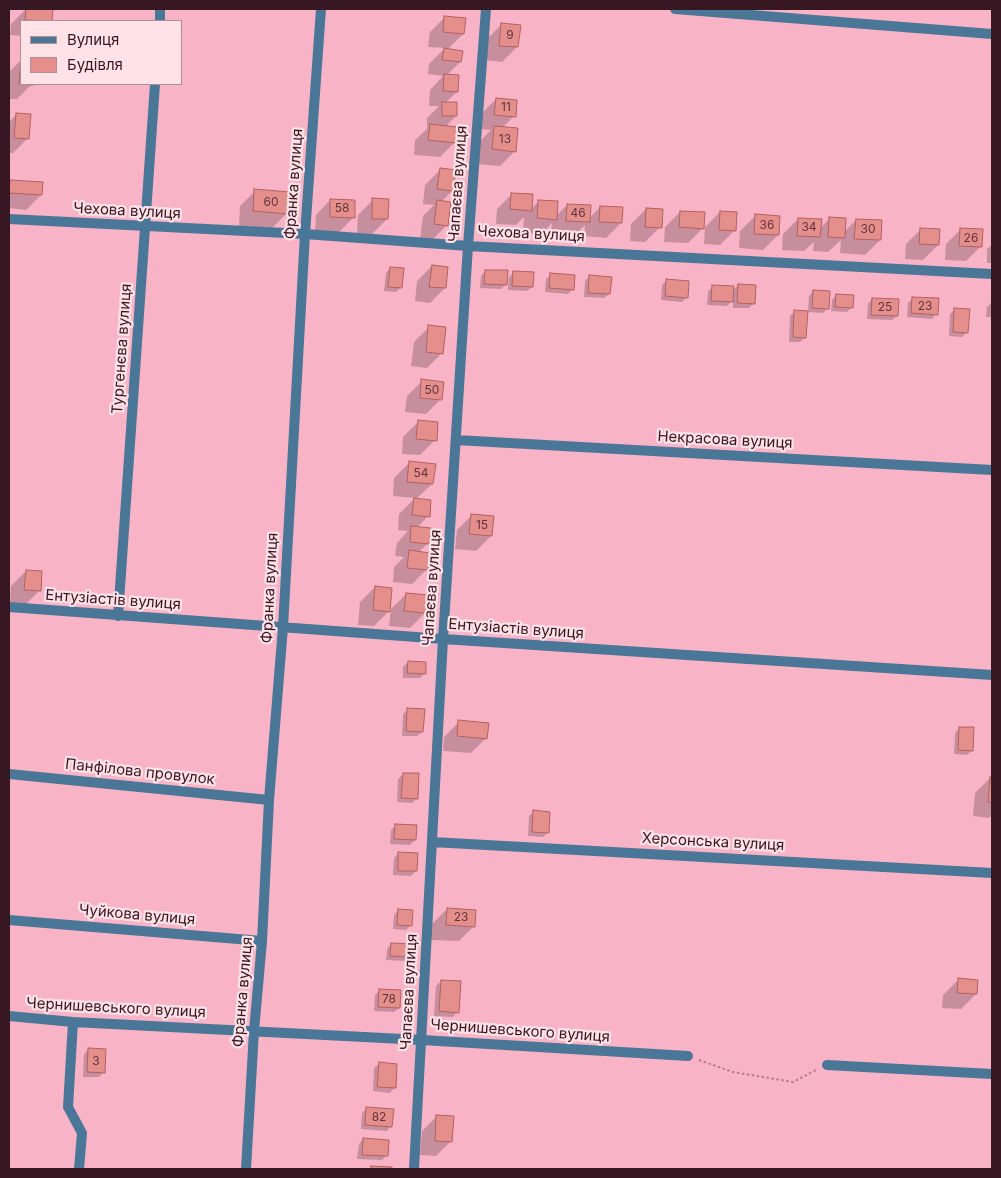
<!DOCTYPE html>
<html>
<head>
<meta charset="utf-8">
<style>
	body { margin:0 }
	#map { position:relative; width:1001px; height:1178px; overflow:hidden; background:#f9b3c6; font-family:Inter,sans-serif }
	canvas { display:block }
	.frame { position:absolute; inset:0; border:10px solid #371721; pointer-events:none }
	.legend { position:absolute; left:20px; top:20px; width:162px; height:65px; box-sizing:border-box; background:#fee2e8; border:1px solid #ae9198; margin:0; padding:6px 9px; list-style:none; font-size:15px; color:#371721 }
	.legend li { display:flex; align-items:center; gap:10px; height:25px }
	.legend b { width:25px; border:1px solid #ae9198 }
</style>
</head>
<body>
<div id="map">
<canvas width="1001" height="1178"></canvas>
<div class="frame"></div>
<ul class="legend">
<li><b style="height:6px;background:#4a7697"></b>Вулиця</li>
<li><b style="height:14px;background:#e58f8d"></b>Будівля</li>
</ul>
</div>
<script>
const ctx = document.querySelector('canvas').getContext('2d');
ctx.lineJoin = 'round';
function paint(path, color) { ctx.fillStyle = color; ctx.fill(path, 'evenodd'); }
const poly = rows => new Path2D(rows.map(r => 'M' + r).join(''));
function stroke(path, color, width, dash) { ctx.strokeStyle = color; ctx.lineWidth = width; ctx.lineCap = dash ? 'butt' : 'round'; ctx.setLineDash(dash || []); ctx.stroke(path); }
function drawText(font, color, halo, rows, align = 'center') {
  ctx.font = font + ' Inter,sans-serif'; ctx.lineWidth = 4.5; ctx.setLineDash([]); ctx.textBaseline = 'middle'; ctx.strokeStyle = halo; ctx.fillStyle = color; for (const [text, x, y, turn = 0] of rows) {
    ctx.save(); ctx.translate(x, y); ctx.rotate((+turn || 0) * Math.PI / 180); ctx.textAlign = isNaN(turn) ? turn : align; if (halo) ctx.strokeText(text, 0, 0); ctx.fillText(text, 0, 0); ctx.restore();
  }
}
const shadow = poly([
	[26,9,51,11,50,21,21,21,21,36,10,35,11,24],
	[445,17,463,34,447,50,460,62,447,75,457,92,445,103,456,116,445,127,455,142,440,157,414,155,415,140,427,129,427,118,439,106,429,106,430,90,443,76,428,74,429,64,445,48,428,47,430,32],
	[502,24,517,47,502,62,485,60,487,39],
	[21,60,21,84,32,84,17,99,9,99,9,72],
	[496,99,514,116,502,128,515,151,500,166,477,164,479,142,491,130,480,129,481,114],
	[17,114,28,138,13,153,9,153,9,122],
	[440,170,452,191,441,202,447,225,432,240,420,239,423,216,434,205,423,204,425,185],
	[11,181,41,195,26,210,9,208,9,183],
	[255,191,287,213,272,228,239,226,240,206],
	[512,194,531,209,539,201,556,216,567,205,589,219,600,207,621,223,606,238,584,236,585,225,573,237,551,235,552,223,541,234,523,233,524,217,516,225,496,224,497,209],
	[330,200,354,217,339,232,315,232,316,215],
	[373,200,387,219,372,234,357,233,358,215],
	[646,209,660,227,645,242,630,241,631,224],
	[680,212,703,228,688,243,664,242,665,227],
	[720,212,735,230,720,245,704,244,705,227],
	[755,216,778,235,763,250,739,248,740,231],
	[798,219,820,228,829,219,844,232,856,220,880,240,865,255,840,253,841,240,828,252,813,251,814,242,804,251,782,250,783,234],
	[921,229,938,245,923,260,905,259,906,244],
	[961,229,981,246,966,261,945,260,946,244],
	[992,245,992,263,987,263,987,249],
	[432,266,445,288,430,303,415,301,417,281],
	[390,268,401,287,396,292,384,291,386,273],
	[485,271,506,284,501,289,480,288,481,276],
	[514,272,532,287,527,291,508,290,509,277],
	[551,274,573,289,568,294,545,292,546,279],
	[589,277,609,294,604,298,584,297,585,281],
	[667,280,687,297,682,302,661,300,662,285],
	[738,285,753,304,749,308,733,308,733,300,727,306,707,305,708,291,713,286,732,292],
	[813,291,828,308,823,313,808,312,809,296],
	[836,295,852,307,847,312,831,311,832,300],
	[913,298,936,314,932,319,907,317,908,303],
	[872,299,897,316,892,320,867,319,868,304],
	[992,302,992,317,986,317,987,307],
	[955,309,967,332,962,337,949,336,950,314],
	[795,311,805,338,800,342,789,342,790,316],
	[429,327,442,353,427,368,411,366,414,342],
	[422,381,441,399,426,414,405,412,407,396],
	[418,422,435,440,420,455,402,454,403,437],
	[409,463,432,484,416,499,428,516,417,528,428,543,418,553,427,569,412,584,393,582,394,567,404,557,395,556,397,543,408,531,398,530,399,514,415,498,393,496,394,478],
	[472,515,491,536,476,551,455,549,457,530],
	[26,571,39,591,24,606,10,605,11,586],
	[375,587,389,611,374,626,358,625,360,602],
	[406,594,425,613,410,628,389,626,391,609],
	[408,662,424,674,420,678,403,678,403,667],
	[408,709,422,732,417,736,402,736,403,714],
	[459,722,486,738,471,753,443,751,444,737],
	[959,728,972,750,967,755,954,754,955,733],
	[403,774,417,798,412,803,397,802,398,779],
	[990,778,992,778,992,815,989,818,973,816,975,793],
	[534,811,548,832,543,837,528,836,529,816],
	[396,825,415,840,410,845,390,844,391,830],
	[399,853,416,871,411,876,393,875,394,858],
	[447,909,474,926,459,941,431,940,432,924],
	[398,910,411,925,406,930,393,929,394,915],
	[391,944,409,956,404,961,386,960,387,949],
	[958,980,976,994,961,1009,942,1008,943,995],
	[441,981,457,1012,453,1017,434,1016,436,986],
	[380,990,399,1008,394,1012,374,1011,375,995],
	[89,1049,103,1073,99,1077,83,1077,84,1054],
	[379,1064,394,1088,390,1093,373,1091,374,1068],
	[367,1108,391,1126,387,1131,361,1129,362,1113],
	[437,1116,451,1141,436,1156,420,1155,422,1131],
	[363,1139,386,1156,382,1160,357,1159,359,1144]
]);
const building = poly([
	[26,9,53,9,52,21,25,20,26,9],
	[444,16,466,18,464,34,443,32,444,16],
	[501,23,521,25,518,47,499,46,501,23],
	[444,48,463,51,461,62,442,60,444,48],
	[21,59,21,84,33,85,19,84,21,59],
	[444,74,459,75,458,92,443,91,444,74],
	[496,98,517,100,516,117,494,115,496,98],
	[442,102,457,102,457,116,442,116,442,102],
	[16,113,31,114,29,139,14,138,16,113],
	[430,124,458,127,456,143,428,140,430,124],
	[494,126,518,128,516,152,492,149,494,126],
	[440,168,456,170,453,191,437,189,440,168],
	[10,180,43,182,42,195,9,193,10,180],
	[254,189,290,192,288,214,253,211,254,189],
	[511,193,533,194,532,211,510,209,511,193],
	[372,198,389,199,388,219,372,219,372,198],
	[330,199,355,200,355,218,330,217,330,199],
	[437,200,451,202,448,226,434,224,437,200],
	[538,200,558,201,557,220,537,218,538,200],
	[567,204,591,205,590,222,566,221,567,204],
	[600,206,623,207,622,223,599,222,600,206],
	[646,208,663,209,662,228,645,227,646,208],
	[680,211,705,212,704,229,679,227,680,211],
	[720,211,737,212,736,231,719,230,720,211],
	[755,214,780,216,779,235,754,234,755,214],
	[829,217,846,218,845,238,828,237,829,217],
	[798,218,822,219,820,237,797,236,798,218],
	[856,219,882,220,881,240,854,239,856,219],
	[920,228,940,229,939,245,919,244,920,228],
	[960,228,983,229,982,247,959,246,960,228],
	[432,265,448,267,446,288,429,287,432,265],
	[390,267,404,268,402,288,388,287,390,267],
	[485,270,508,270,507,285,484,284,485,270],
	[513,271,534,272,533,287,512,286,513,271],
	[550,273,575,275,574,290,549,288,550,273],
	[589,275,612,277,610,294,588,293,589,275],
	[666,279,689,281,688,298,665,296,666,279],
	[738,284,756,285,755,304,737,303,738,284],
	[712,285,734,286,733,302,711,301,712,285],
	[813,290,830,291,829,309,812,308,813,290],
	[836,294,854,295,853,308,835,307,836,294],
	[912,297,939,298,938,315,911,313,912,297],
	[872,298,899,299,898,316,871,315,872,298],
	[954,308,970,309,968,333,953,332,954,308],
	[794,310,808,311,806,338,793,337,794,310],
	[428,325,446,327,443,354,426,352,428,325],
	[421,379,444,382,442,400,420,398,421,379],
	[418,420,438,422,437,441,416,439,418,420],
	[409,461,436,464,433,484,407,482,409,461],
	[414,498,431,500,430,517,412,515,414,498],
	[471,514,494,516,492,536,469,534,471,514],
	[411,526,431,528,429,544,410,542,411,526],
	[409,550,430,553,428,570,407,568,409,550],
	[26,570,42,571,41,591,24,590,26,570],
	[375,586,392,588,390,612,373,610,375,586],
	[406,593,428,595,426,613,404,611,406,593],
	[408,661,426,662,426,674,407,673,408,661],
	[407,708,425,709,423,732,406,731,407,708],
	[458,720,489,723,487,739,457,736,458,720],
	[959,727,974,727,973,751,958,750,959,727],
	[403,773,419,773,418,799,401,798,403,773],
	[990,777,992,777,992,802,988,802,990,777],
	[533,810,550,812,549,833,532,832,533,810],
	[395,824,417,825,416,840,394,839,395,824],
	[398,852,418,853,417,871,398,871,398,852],
	[447,908,476,910,475,927,446,925,447,908],
	[398,909,413,910,412,926,397,925,398,909],
	[391,943,411,944,410,957,390,956,391,943],
	[958,978,978,980,977,994,957,993,958,978],
	[441,980,461,981,459,1013,439,1011,441,980],
	[379,989,401,990,400,1008,378,1007,379,989],
	[88,1048,106,1049,105,1073,87,1072,88,1048],
	[379,1062,397,1064,396,1088,377,1087,379,1062],
	[366,1107,394,1109,392,1127,365,1125,366,1107],
	[436,1115,454,1116,452,1142,435,1141,436,1115],
	[363,1138,389,1140,388,1156,362,1155,363,1138],
	[371,1166,392,1167,392,1169,371,1169,371,1166]
]);
const path = poly([
	[699,1060,733,1072,793,1082,818,1069]
]);
const minor = poly([
	[160,21,160,9],
	[9,219,305,234,468,246,992,274],
	[456,440,992,470],
	[9,607,443,639,992,675],
	[118,616,155,84],
	[9,774,269,800],
	[432,842,992,873],
	[9,920,262,941],
	[9,1016,73,1022,422,1040,688,1056],
	[73,1022,68,1107,82,1133,79,1169],
	[827,1065,992,1074],
	[246,1169,254,1031,262,941,269,800,283,627,305,234,321,9],
	[414,1169,443,639,468,246,486,9]
]);
const tertiary = poly([
	[675,9,992,34]
]);
const numberNames = [
	["9",510,35],
	["11",506,107],
	["13",505,139],
	["60",271,202],
	["58",342,208],
	["46",578,213],
	["36",767,225],
	["34",809,227],
	["30",868,229],
	["26",971,238],
	["23",925,306],
	["25",885,307],
	["50",432,390],
	["54",421,473],
	["15",482,525],
	["23",461,917],
	["78",389,999],
	["3",96,1061],
	["82",379,1117]
];
const streetNames = [
	["Франка вулиця",294,184,-86],
	["Чапаєва вулиця",458,184,-86],
	["Чехова вулиця",127,211,3],
	["Чехова вулиця",531,234,3],
	["Тургенєва вулиця",122,349,-86],
	["Некрасова вулиця",725,440,3],
	["Франка вулиця",270,588,-87],
	["Чапаєва вулиця",432,588,-86],
	["Ентузіастів вулиця",113,600,4],
	["Ентузіастів вулиця",516,629,4],
	["Панфілова провулок",140,772,6],
	["Херсонська вулиця",713,842,3],
	["Чуйкова вулиця",137,915,5],
	["Франка вулиця",243,992,-85],
	["Чапаєва вулиця",409,992,-87],
	["Чернишевського вулиця",116,1008,3],
	["Чернишевського вулиця",520,1031,4]
];
paint(shadow, '#0003');
paint(building, '#e58f8d');
stroke(building, '#b26160', 1);
stroke(path, '#b57d8d', 2, [2.5, 2.5]);
stroke(minor, '#4a7697', 10);
stroke(tertiary, '#4a7697', 10);
drawText('12px', '#62353c', null, numberNames);
drawText('15px', '#371721', '#fee2e8', streetNames);
</script>
</body>
</html>
